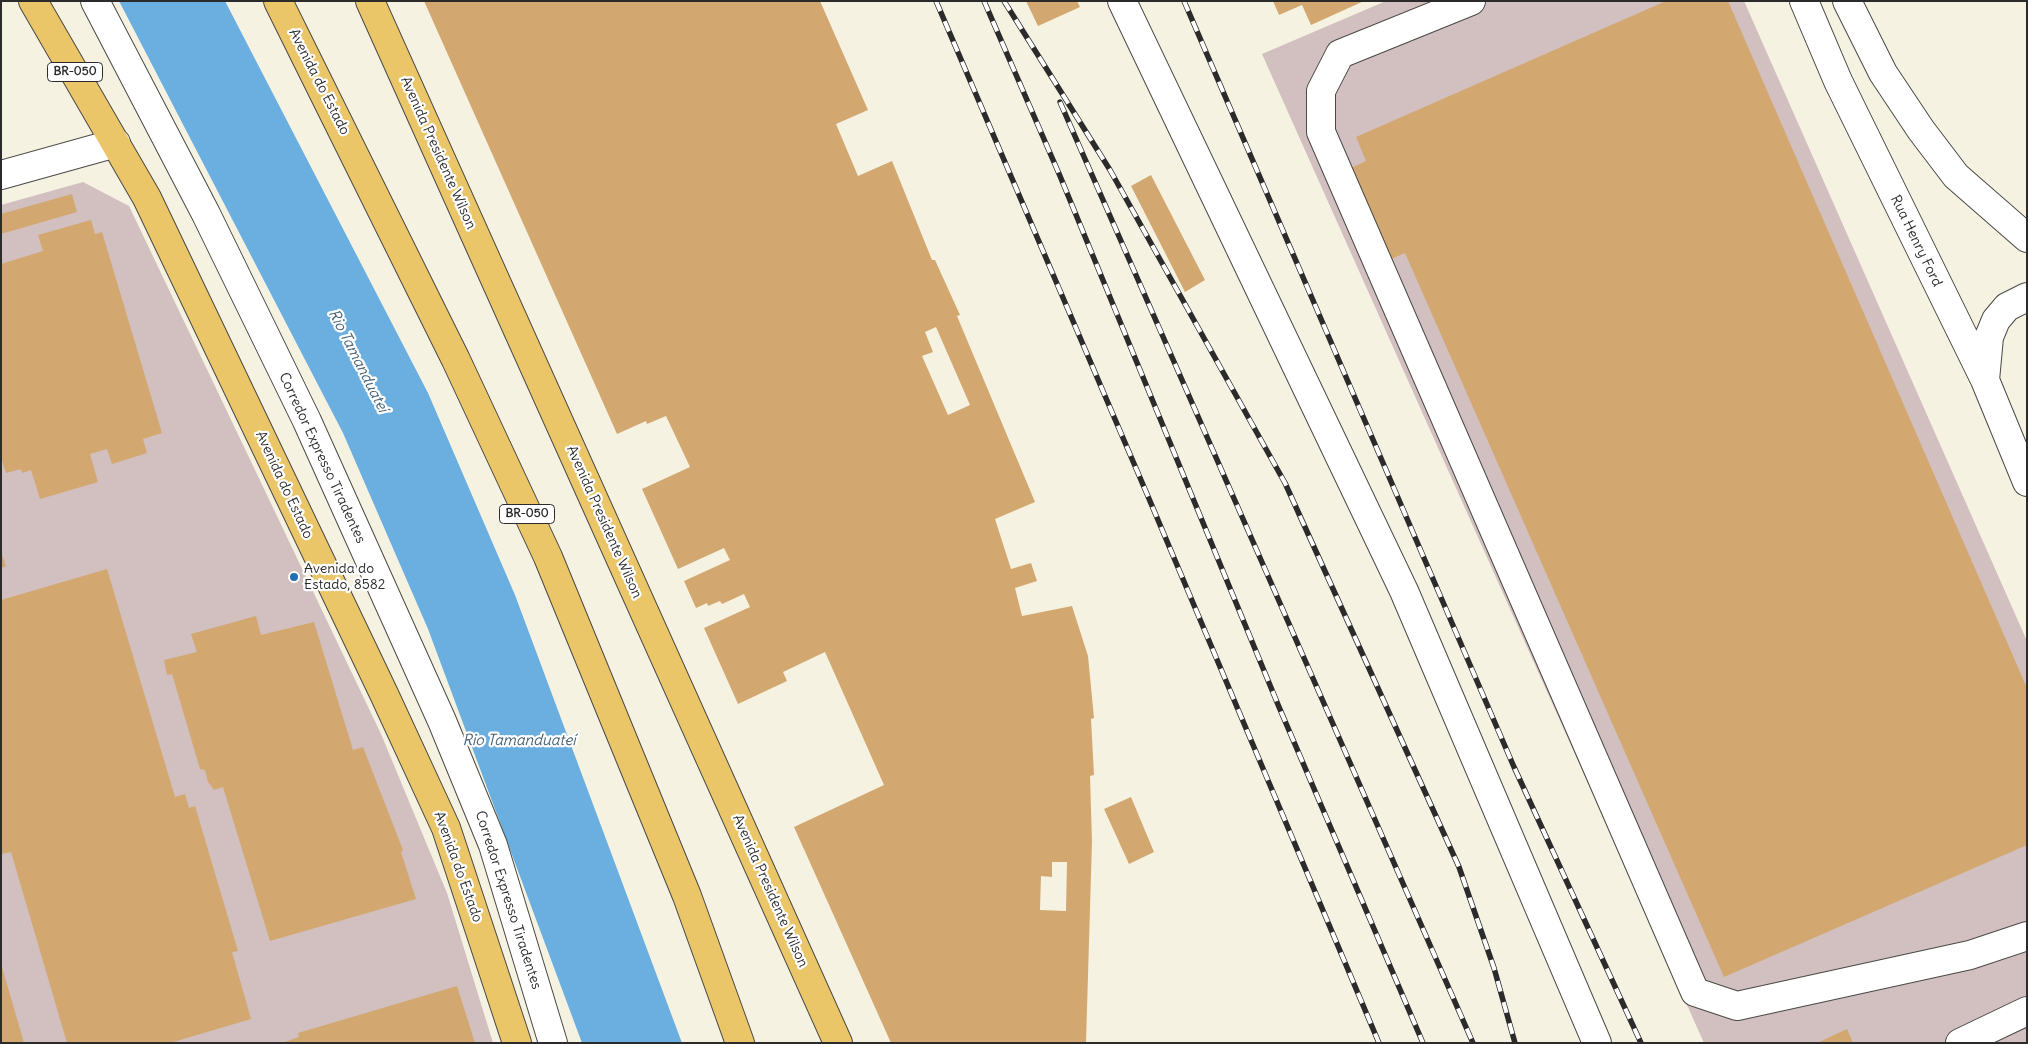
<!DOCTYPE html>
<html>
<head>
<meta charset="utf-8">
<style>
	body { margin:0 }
	#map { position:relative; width:2028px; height:1044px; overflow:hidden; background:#f6f2e2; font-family:Delius,sans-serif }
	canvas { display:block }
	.frame { position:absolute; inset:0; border:2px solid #2b2b2b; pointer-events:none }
</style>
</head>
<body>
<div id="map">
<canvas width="2028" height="1044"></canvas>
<div class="frame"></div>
</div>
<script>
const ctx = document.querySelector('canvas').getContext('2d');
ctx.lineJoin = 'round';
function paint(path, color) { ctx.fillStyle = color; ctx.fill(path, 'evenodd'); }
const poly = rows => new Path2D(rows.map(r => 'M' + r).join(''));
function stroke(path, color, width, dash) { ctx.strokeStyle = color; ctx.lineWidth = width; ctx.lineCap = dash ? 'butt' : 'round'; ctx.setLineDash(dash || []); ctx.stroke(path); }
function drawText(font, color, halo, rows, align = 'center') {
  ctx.font = font + ' Delius,sans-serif'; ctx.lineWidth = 4.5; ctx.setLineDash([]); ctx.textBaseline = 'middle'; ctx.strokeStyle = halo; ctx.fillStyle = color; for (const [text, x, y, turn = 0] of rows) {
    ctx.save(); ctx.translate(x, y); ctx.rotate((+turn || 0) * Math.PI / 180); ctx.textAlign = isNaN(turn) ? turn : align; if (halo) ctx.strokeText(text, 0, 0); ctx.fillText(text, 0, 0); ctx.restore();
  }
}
const industrial = poly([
	[1386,1,1744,1,2027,641,2027,1043,1704,1043,1262,54],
	[83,182,129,206,381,734,447,893,493,1043,1,1043,1,205]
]);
const water = poly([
	[119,1,225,1,428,393,515,595,682,1043,582,1043,428,629,343,433]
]);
const building = poly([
	[424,1,820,1,868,110,836,124,858,176,892,161,932,260,935,260,960,315,957,316,1035,502,995,519,1011,569,1031,563,1037,581,1015,588,1022,616,1072,606,1088,656,1094,718,1091,719,1094,775,1090,776,1092,841,1086,1043,891,1043,794,827,884,785,825,652,783,672,787,681,738,704,704,628,750,607,744,594,722,604,720,601,708,606,707,603,696,608,684,581,730,560,724,548,678,569,642,489,690,467,666,416,647,424,646,421,617,434],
	[936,327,970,405,948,415,922,356,933,352,925,332],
	[1052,862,1067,862,1066,911,1040,910,1041,876,1052,877],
	[1026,1,1077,1,1080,7,1038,26],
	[1273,1,1364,1,1311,25,1302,5,1279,15],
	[1666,1,1728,1,2027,688,2027,845,1724,977,1405,253,1389,260,1349,169,1366,161,1356,137],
	[1151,175,1205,280,1185,292,1131,186],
	[72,194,77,212,1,234,1,214],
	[91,220,95,234,102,232,162,433,143,439,147,453,112,464,107,449,90,454,98,482,40,499,31,470,22,473,21,469,6,473,1,457,1,264,43,251,38,235],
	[1,552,6,566,1,568],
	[107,569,175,797,185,794,189,808,195,806,238,951,232,952,251,1019,170,1043,67,1043,11,852,1,854,1,600],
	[256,616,261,635,314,622,353,750,363,747,403,850,401,852,416,899,270,941,223,787,214,790,208,782,205,770,200,769,172,674,167,675,164,660,197,652,191,634],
	[1131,797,1154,852,1129,864,1104,809],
	[1,967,2,967,24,1043,1,1043],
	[457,986,475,1043,282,1043,299,1037,298,1033],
	[1847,1029,1853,1043,1817,1043]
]);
const minor = poly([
	[95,1,206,214,307,421,442,721,493,845,553,1043],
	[1122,1,1404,591,1597,1043],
	[1471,1,1340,54,1321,91,1321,132,1695,992,1737,1006,1970,955,2027,936],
	[1804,1,1838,81,1985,380,2027,482],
	[1847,1,1883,73,1921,130,1956,176,2027,238],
	[1,175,116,143],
	[1985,380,1989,337,1996,320,2007,307,2027,297],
	[1960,1043,2027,1011]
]);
const major = poly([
	[370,1,838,1043]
]);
const highway = poly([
	[33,1,147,198,384,694,446,828,517,1043],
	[278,1,456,360,548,557,687,896,740,1043]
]);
const rail = poly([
	[936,1,1147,494,1379,1043],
	[984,1,1060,176,1279,707,1423,1043],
	[1004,1,1110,170,1285,483,1459,867,1494,968,1515,1043],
	[1184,1,1514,767,1641,1043],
	[1060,102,1473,1043]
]);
const markers = [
	[294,577,5,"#1f6fb2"]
];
const shields = [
	[75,72,55],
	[527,514,55]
];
const shieldNames = [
	["BR-050",75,72],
	["BR-050",527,514]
];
const streetNames = [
	["Avenida do Estado",319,82,63],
	["Avenida Presidente Wilson",438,153,66],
	["Rua Henry Ford",1916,241,64],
	["Corredor Expresso Tiradentes",322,458,65],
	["Avenida do Estado",284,485,65],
	["Avenida Presidente Wilson",604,522,66],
	["Avenida do Estado",458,867,70],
	["Avenida Presidente Wilson",770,891,66],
	["Corredor Expresso Tiradentes",508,900,72]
];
const poiNames = [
	["Avenida do",304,569],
	["Estado, 8582",304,585]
];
const waterNames = [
	["Rio Tamanduateí",358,361,63],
	["Rio Tamanduateí",519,741]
];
paint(industrial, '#d2bfbf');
paint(water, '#6aafe0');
paint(building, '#d2a870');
stroke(minor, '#494946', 30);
stroke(major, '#494946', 30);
stroke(highway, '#494946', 30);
stroke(minor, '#fff', 28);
stroke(major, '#ebc669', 28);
stroke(highway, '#ebc669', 28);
stroke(rail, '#2b2b2b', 5.5);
stroke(rail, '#fff', 4, [11]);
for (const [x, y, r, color] of markers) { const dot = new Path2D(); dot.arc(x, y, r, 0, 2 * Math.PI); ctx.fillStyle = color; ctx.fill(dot); stroke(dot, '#fff', 2); }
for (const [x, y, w] of shields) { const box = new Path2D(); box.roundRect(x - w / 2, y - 9.5, w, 19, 4); ctx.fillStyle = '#fff'; ctx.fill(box); stroke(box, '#2b2b2b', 1); }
drawText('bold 12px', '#2b2b2b', null, shieldNames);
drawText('14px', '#2b2b2b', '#fff', streetNames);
drawText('14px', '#2b2b2b', '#fff', poiNames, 'left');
drawText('italic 15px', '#446073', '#fff', waterNames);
</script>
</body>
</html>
